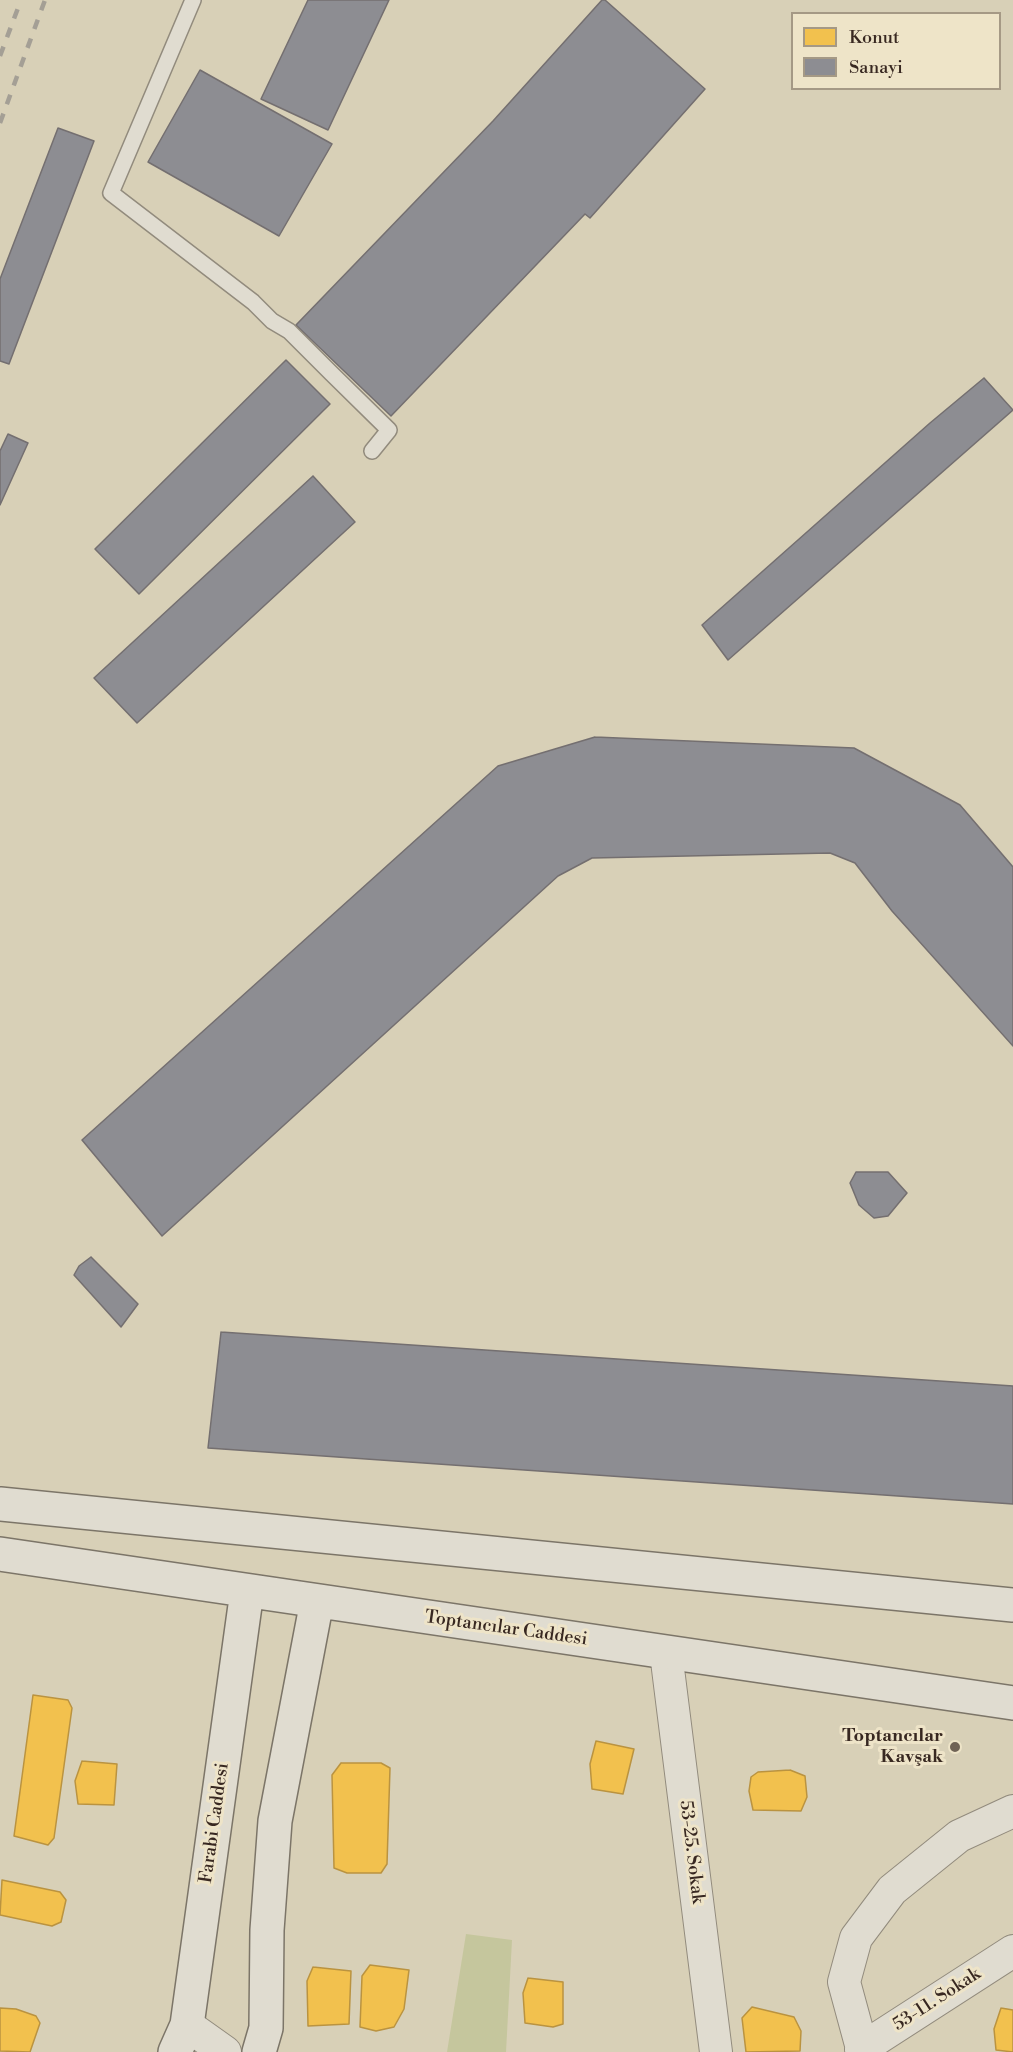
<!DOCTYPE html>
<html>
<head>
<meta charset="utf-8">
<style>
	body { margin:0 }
	#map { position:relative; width:1013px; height:2052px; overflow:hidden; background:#d8d0b7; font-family:"Libre Bodoni",serif }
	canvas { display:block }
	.legend { position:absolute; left:791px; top:12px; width:210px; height:78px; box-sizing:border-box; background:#eee4c8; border:2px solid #a59985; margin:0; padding:8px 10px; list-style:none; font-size:18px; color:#382821 }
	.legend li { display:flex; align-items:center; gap:12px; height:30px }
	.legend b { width:30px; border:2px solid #a59985 }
</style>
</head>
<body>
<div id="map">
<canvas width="1013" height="2052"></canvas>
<ul class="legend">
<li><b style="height:16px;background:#f2c14e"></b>Konut</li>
<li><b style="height:16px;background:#8d8d92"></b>Sanayi</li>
</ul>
</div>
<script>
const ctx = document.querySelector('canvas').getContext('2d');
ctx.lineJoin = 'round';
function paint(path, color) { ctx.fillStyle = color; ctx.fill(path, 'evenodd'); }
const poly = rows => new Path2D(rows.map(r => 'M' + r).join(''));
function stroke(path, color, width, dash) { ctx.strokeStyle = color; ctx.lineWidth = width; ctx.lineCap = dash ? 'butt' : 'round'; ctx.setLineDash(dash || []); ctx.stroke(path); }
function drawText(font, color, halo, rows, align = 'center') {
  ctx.font = font + ' "Libre Bodoni",serif'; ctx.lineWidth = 6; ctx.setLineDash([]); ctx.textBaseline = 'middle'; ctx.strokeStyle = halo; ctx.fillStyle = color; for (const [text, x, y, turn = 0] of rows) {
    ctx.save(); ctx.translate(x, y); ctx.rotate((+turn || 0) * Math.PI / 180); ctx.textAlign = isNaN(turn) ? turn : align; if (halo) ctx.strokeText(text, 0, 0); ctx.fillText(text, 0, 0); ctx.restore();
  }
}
const green = poly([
	[466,1934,512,1940,506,2052,447,2052]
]);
const homes = poly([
	[33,1695,68,1700,72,1708,54,1838,48,1845,14,1836,33,1695],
	[596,1741,634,1749,623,1794,592,1789,590,1764,596,1741],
	[82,1761,117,1764,114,1805,78,1804,75,1781,82,1761],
	[341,1763,381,1763,390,1768,387,1864,381,1873,347,1873,334,1868,332,1775,341,1763],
	[790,1770,805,1776,807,1797,801,1811,753,1810,749,1791,751,1777,758,1772,790,1770],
	[2,1880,60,1892,66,1900,61,1922,52,1926,0,1915,2,1880],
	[370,1965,409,1970,404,2009,394,2027,376,2031,360,2027,362,1976,370,1965],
	[313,1967,351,1971,349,2024,308,2026,307,1981,313,1967],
	[528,1978,563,1982,563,2024,553,2027,525,2023,523,1993,528,1978],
	[752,2007,794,2017,801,2031,800,2051,746,2052,742,2018,752,2007],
	[0,2008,16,2009,36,2016,40,2023,30,2052,0,2051,0,2008],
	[1001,2008,1013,2010,1013,2052,996,2050,994,2029,1001,2008]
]);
const industry = poly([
	[308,0,389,0,328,130,261,99,308,0],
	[602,0,605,0,705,89,590,218,585,214,391,416,296,325,493,121,602,0],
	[200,70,332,144,279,236,148,162,200,70],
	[58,128,94,141,9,364,0,361,0,279,58,128],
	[286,360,330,404,139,594,95,549,286,360],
	[984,378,1013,410,728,660,702,625,930,423,984,378],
	[8,434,28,443,0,505,0,451,8,434],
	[313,476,355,522,137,723,94,678,313,476],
	[595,737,854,748,960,805,1013,867,1013,1046,892,911,855,863,830,853,592,858,558,876,162,1236,82,1140,498,766,595,737],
	[856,1172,888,1172,907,1193,888,1216,874,1218,859,1205,850,1183,856,1172],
	[91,1257,138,1304,121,1327,74,1275,79,1266,91,1257],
	[221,1332,1013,1386,1013,1504,208,1448,221,1332]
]);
const lane = poly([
	[193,0,111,193,253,302,272,321,289,331,331,373,389,430,372,451]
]);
const street = poly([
	[666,1653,716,2052],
	[187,2025,225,2052],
	[861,2049,1013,1951],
	[863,2052,844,1982,856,1938,892,1890,959,1836,1013,1811]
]);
const secondary = poly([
	[0,1504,1013,1605],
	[0,1554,1013,1703],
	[175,2052,187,2025,247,1591],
	[259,2052,266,2028,267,1930,275,1821,317,1601]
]);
const rail = poly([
	[0,56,21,0],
	[0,123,45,0]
]);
const markers = [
	[955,1747,6,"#706356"]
];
const streetNames = [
	["Toptancılar Caddesi",506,1629,8],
	["Farabi Caddesi",215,1823,-82],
	["53-25. Sokak",691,1852,83],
	["53-11. Sokak",937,2000,-33]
];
const poiNames = [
	["Toptancılar",943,1737],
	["Kavşak",943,1758]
];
paint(green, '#c5c69d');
paint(homes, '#f2c14e');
stroke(homes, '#ba9340', 1.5);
paint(industry, '#8d8d92');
stroke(industry, '#746f70', 1.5);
stroke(lane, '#928b7d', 18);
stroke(street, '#928b7d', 34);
stroke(secondary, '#7c7568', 36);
stroke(lane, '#e0dcd0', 15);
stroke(street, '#e0dcd0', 32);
stroke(secondary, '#e0dcd0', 33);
stroke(rail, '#a49f95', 4.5, [10, 10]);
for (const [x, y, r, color] of markers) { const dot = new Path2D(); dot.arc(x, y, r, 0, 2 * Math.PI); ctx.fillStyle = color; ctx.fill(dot); stroke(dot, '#eee4c8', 2); }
drawText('18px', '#382821', '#eee4c8', streetNames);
drawText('bold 18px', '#382821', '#eee4c8', poiNames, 'right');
</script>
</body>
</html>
